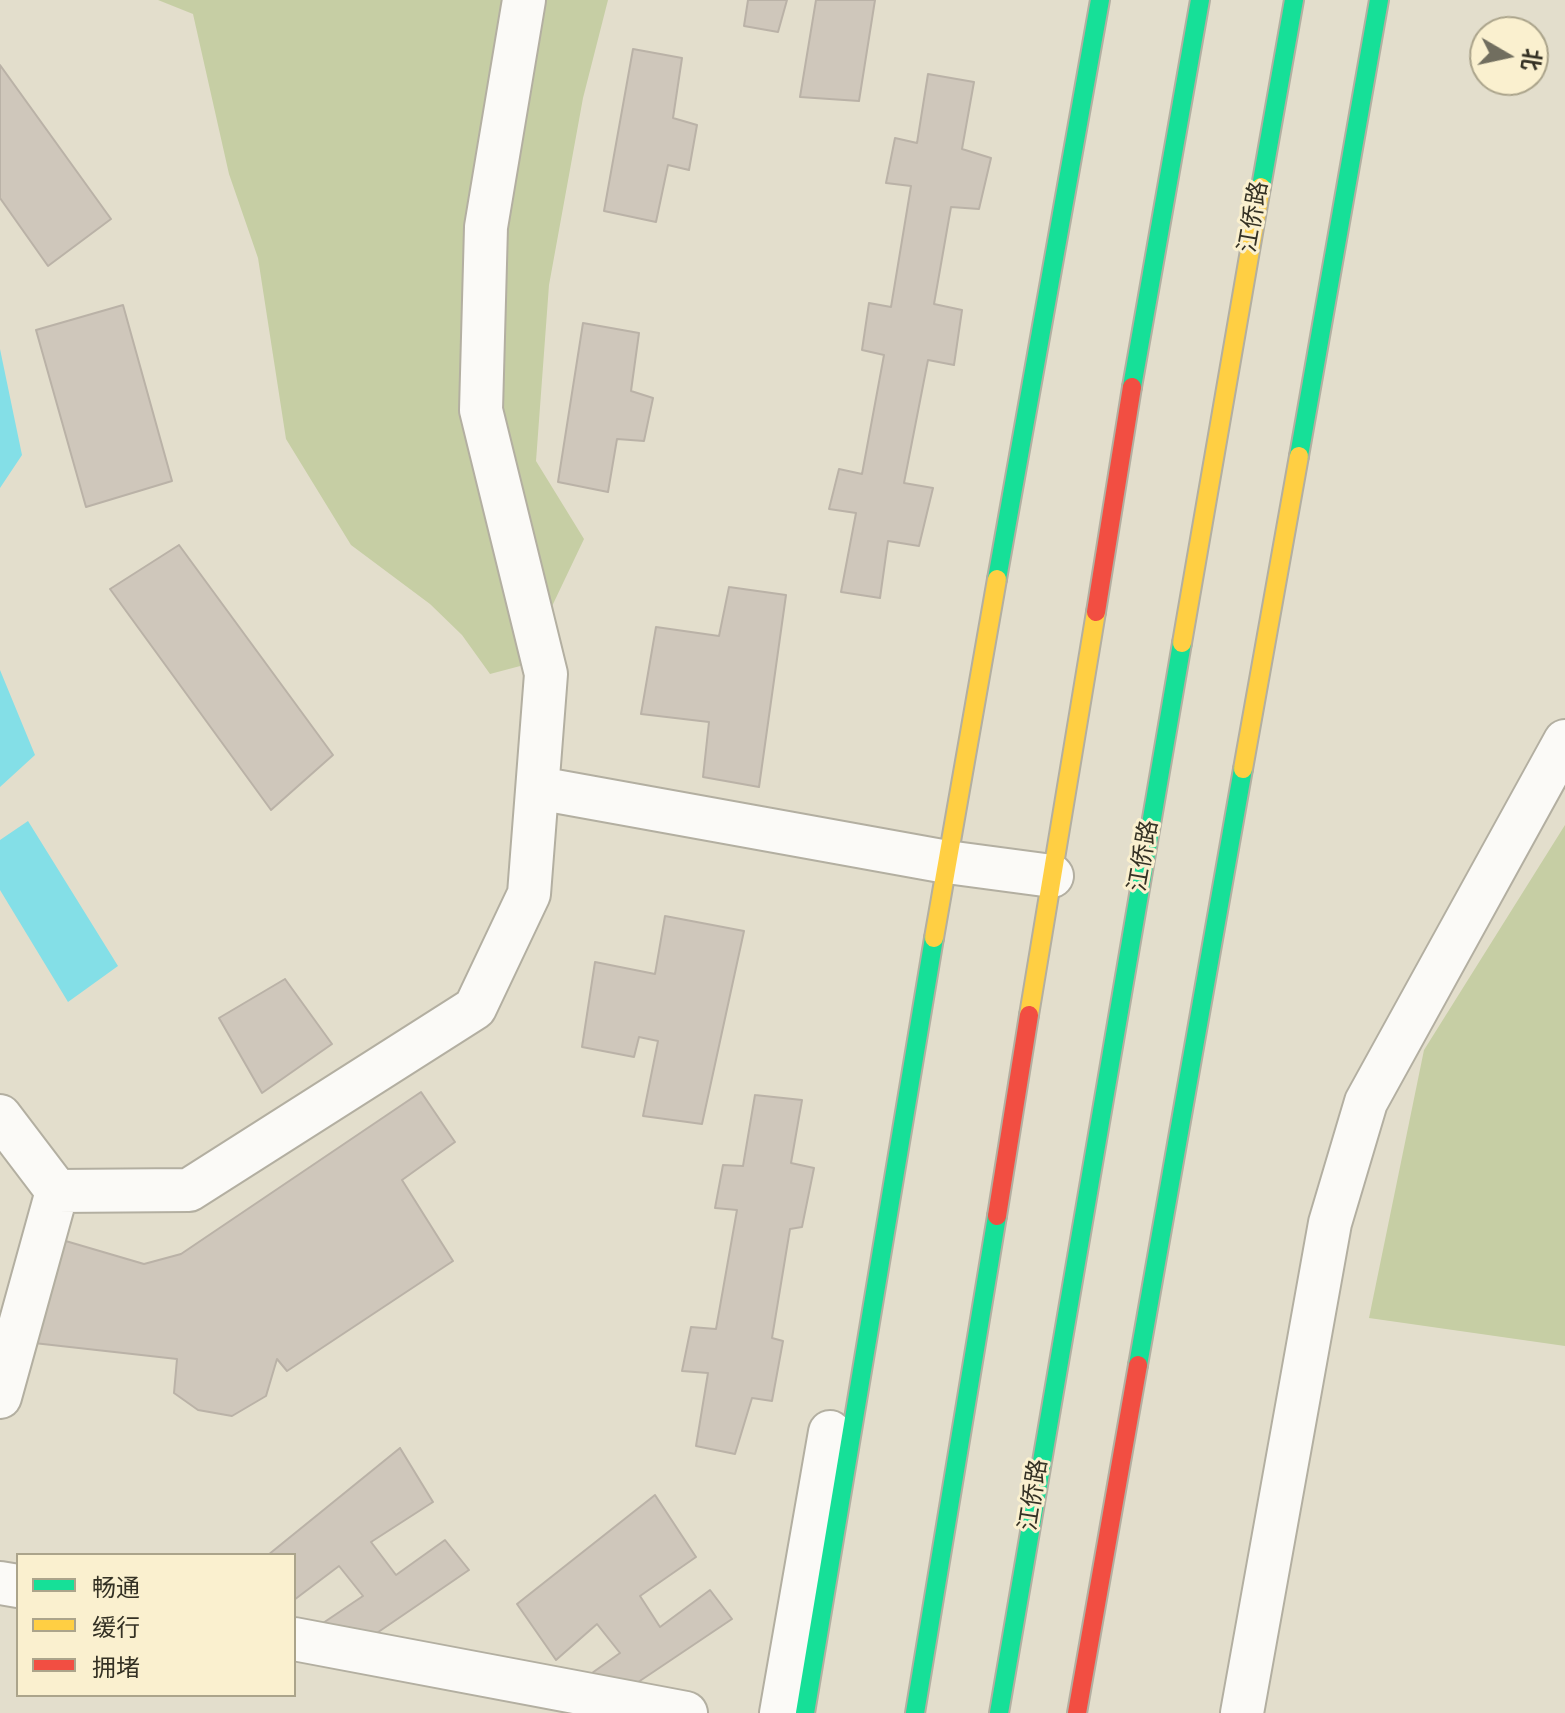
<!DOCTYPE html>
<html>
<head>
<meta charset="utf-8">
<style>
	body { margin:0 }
	#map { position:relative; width:1565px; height:1713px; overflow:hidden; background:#e3decc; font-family:"Fira Sans Condensed","Noto Sans SC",sans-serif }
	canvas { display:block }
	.legend { position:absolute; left:16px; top:1553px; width:280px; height:144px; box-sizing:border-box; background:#faf0cf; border:2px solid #aba48b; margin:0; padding:10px 14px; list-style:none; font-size:24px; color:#343124 }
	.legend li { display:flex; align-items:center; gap:16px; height:40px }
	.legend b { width:40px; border:2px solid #aba48b }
	.north { position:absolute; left:1469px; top:16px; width:80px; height:80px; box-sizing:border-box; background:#faf0cf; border:2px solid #aba48b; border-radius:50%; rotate:99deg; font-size:22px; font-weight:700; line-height:32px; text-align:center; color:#343124 }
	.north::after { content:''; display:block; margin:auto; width:28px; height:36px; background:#716e5f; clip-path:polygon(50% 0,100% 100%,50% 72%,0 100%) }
</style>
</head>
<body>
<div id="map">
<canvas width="1565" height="1713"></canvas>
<ul class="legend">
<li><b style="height:10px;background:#16e098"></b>畅通</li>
<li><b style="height:10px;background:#ffcf43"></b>缓行</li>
<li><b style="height:10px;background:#f24e42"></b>拥堵</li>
</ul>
<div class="north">北</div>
</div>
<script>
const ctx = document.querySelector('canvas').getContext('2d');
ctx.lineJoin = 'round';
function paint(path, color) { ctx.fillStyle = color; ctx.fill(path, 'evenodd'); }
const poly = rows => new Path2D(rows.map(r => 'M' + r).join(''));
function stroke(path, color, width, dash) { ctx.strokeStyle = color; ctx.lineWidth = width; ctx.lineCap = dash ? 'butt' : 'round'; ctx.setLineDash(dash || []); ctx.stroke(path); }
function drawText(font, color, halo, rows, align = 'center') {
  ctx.font = font + ' "Fira Sans Condensed","Noto Sans SC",sans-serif'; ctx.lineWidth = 6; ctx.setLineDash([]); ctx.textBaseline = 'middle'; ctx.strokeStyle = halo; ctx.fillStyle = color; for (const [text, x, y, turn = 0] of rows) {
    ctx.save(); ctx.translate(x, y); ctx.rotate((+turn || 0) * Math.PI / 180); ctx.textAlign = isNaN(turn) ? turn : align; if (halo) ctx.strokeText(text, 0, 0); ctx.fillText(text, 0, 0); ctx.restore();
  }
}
const green = poly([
	[158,0,608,0,583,98,549,285,536,461,584,539,524,665,490,674,462,635,430,604,351,545,286,439,258,258,229,174,193,14],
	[1565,825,1565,1346,1369,1318,1424,1050]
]);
const water = poly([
	[0,349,22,455,0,488],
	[0,670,35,755,0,787],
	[28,821,118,966,68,1002,0,890,0,840]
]);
const building = poly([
	[748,0,787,0,778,32,744,26,748,0],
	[816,0,875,0,859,101,800,97,816,0],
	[633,49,682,58,673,118,697,125,689,170,668,165,656,222,604,211,633,49],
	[0,65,111,219,48,266,0,198,0,65],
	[928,74,974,82,962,149,991,158,979,209,951,207,934,304,962,310,954,365,928,360,904,483,933,488,919,546,888,541,880,598,841,592,856,513,829,509,839,469,862,474,884,355,862,350,869,303,891,307,911,186,886,183,895,138,917,143,928,74],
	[123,305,172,481,86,507,36,330,123,305],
	[583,323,639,333,631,391,653,398,644,441,617,439,608,492,558,482,583,323],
	[179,545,333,755,271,810,110,589,179,545],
	[729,587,786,595,759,787,703,777,709,722,641,714,656,627,719,636,729,587],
	[665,916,744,931,702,1124,643,1116,658,1041,639,1037,634,1057,582,1047,595,962,655,974,665,916],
	[285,979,332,1044,262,1093,219,1018,285,979],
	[421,1092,455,1142,402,1180,453,1261,287,1371,277,1359,266,1396,232,1416,198,1410,174,1393,177,1359,25,1342,52,1237,144,1264,181,1254,421,1092],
	[755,1095,802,1100,791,1163,814,1168,802,1227,790,1229,772,1338,783,1341,772,1401,752,1398,735,1454,696,1446,708,1373,682,1371,691,1327,716,1329,737,1210,715,1208,723,1165,743,1166,755,1095],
	[400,1448,433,1502,371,1542,396,1575,445,1540,469,1570,352,1650,323,1623,363,1596,339,1566,294,1600,294,1555,268,1555,400,1448],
	[655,1495,696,1557,640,1596,660,1627,710,1590,732,1619,613,1699,592,1673,620,1653,597,1624,556,1660,517,1604,655,1495]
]);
const street = poly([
	[538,788,947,862,1052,876],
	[0,1116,57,1191,189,1190,475,1008,529,894,546,674,481,410,486,227,524,0],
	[0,1397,57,1191],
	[0,1583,18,1586],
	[294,1639,686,1713],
	[781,1713,830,1432],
	[1242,1713,1330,1223,1366,1102,1565,741]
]);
const fast = poly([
	[1261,187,1294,0],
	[1132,387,1200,0],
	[1299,456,1379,0],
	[997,579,1100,0],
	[1138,1365,1243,769],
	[805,1713,934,938],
	[915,1713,997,1216],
	[999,1713,1182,643]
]);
const slow = poly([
	[1182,643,1261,187],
	[1243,769,1299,456],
	[934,938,997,579],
	[1029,1015,1096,612]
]);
const jam = poly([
	[1096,612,1132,387],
	[997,1216,1029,1015],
	[1077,1713,1138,1365]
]);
const streetNames = [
	["江侨路",1254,217,-80],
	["江侨路",1144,856,-80],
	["江侨路",1034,1495,-81]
];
paint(green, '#c6cea4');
paint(water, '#84dfe7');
paint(building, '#cfc7bb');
stroke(building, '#bab2a7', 2);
stroke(street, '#b3afa1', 46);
stroke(fast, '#b3afa1', 22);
stroke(slow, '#b3afa1', 22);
stroke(jam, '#b3afa1', 22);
stroke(street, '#fbfaf7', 42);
stroke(fast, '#16e098', 18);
stroke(slow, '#ffcf43', 18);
stroke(jam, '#f24e42', 18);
drawText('24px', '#343124', '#faf0cf', streetNames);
</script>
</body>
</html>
